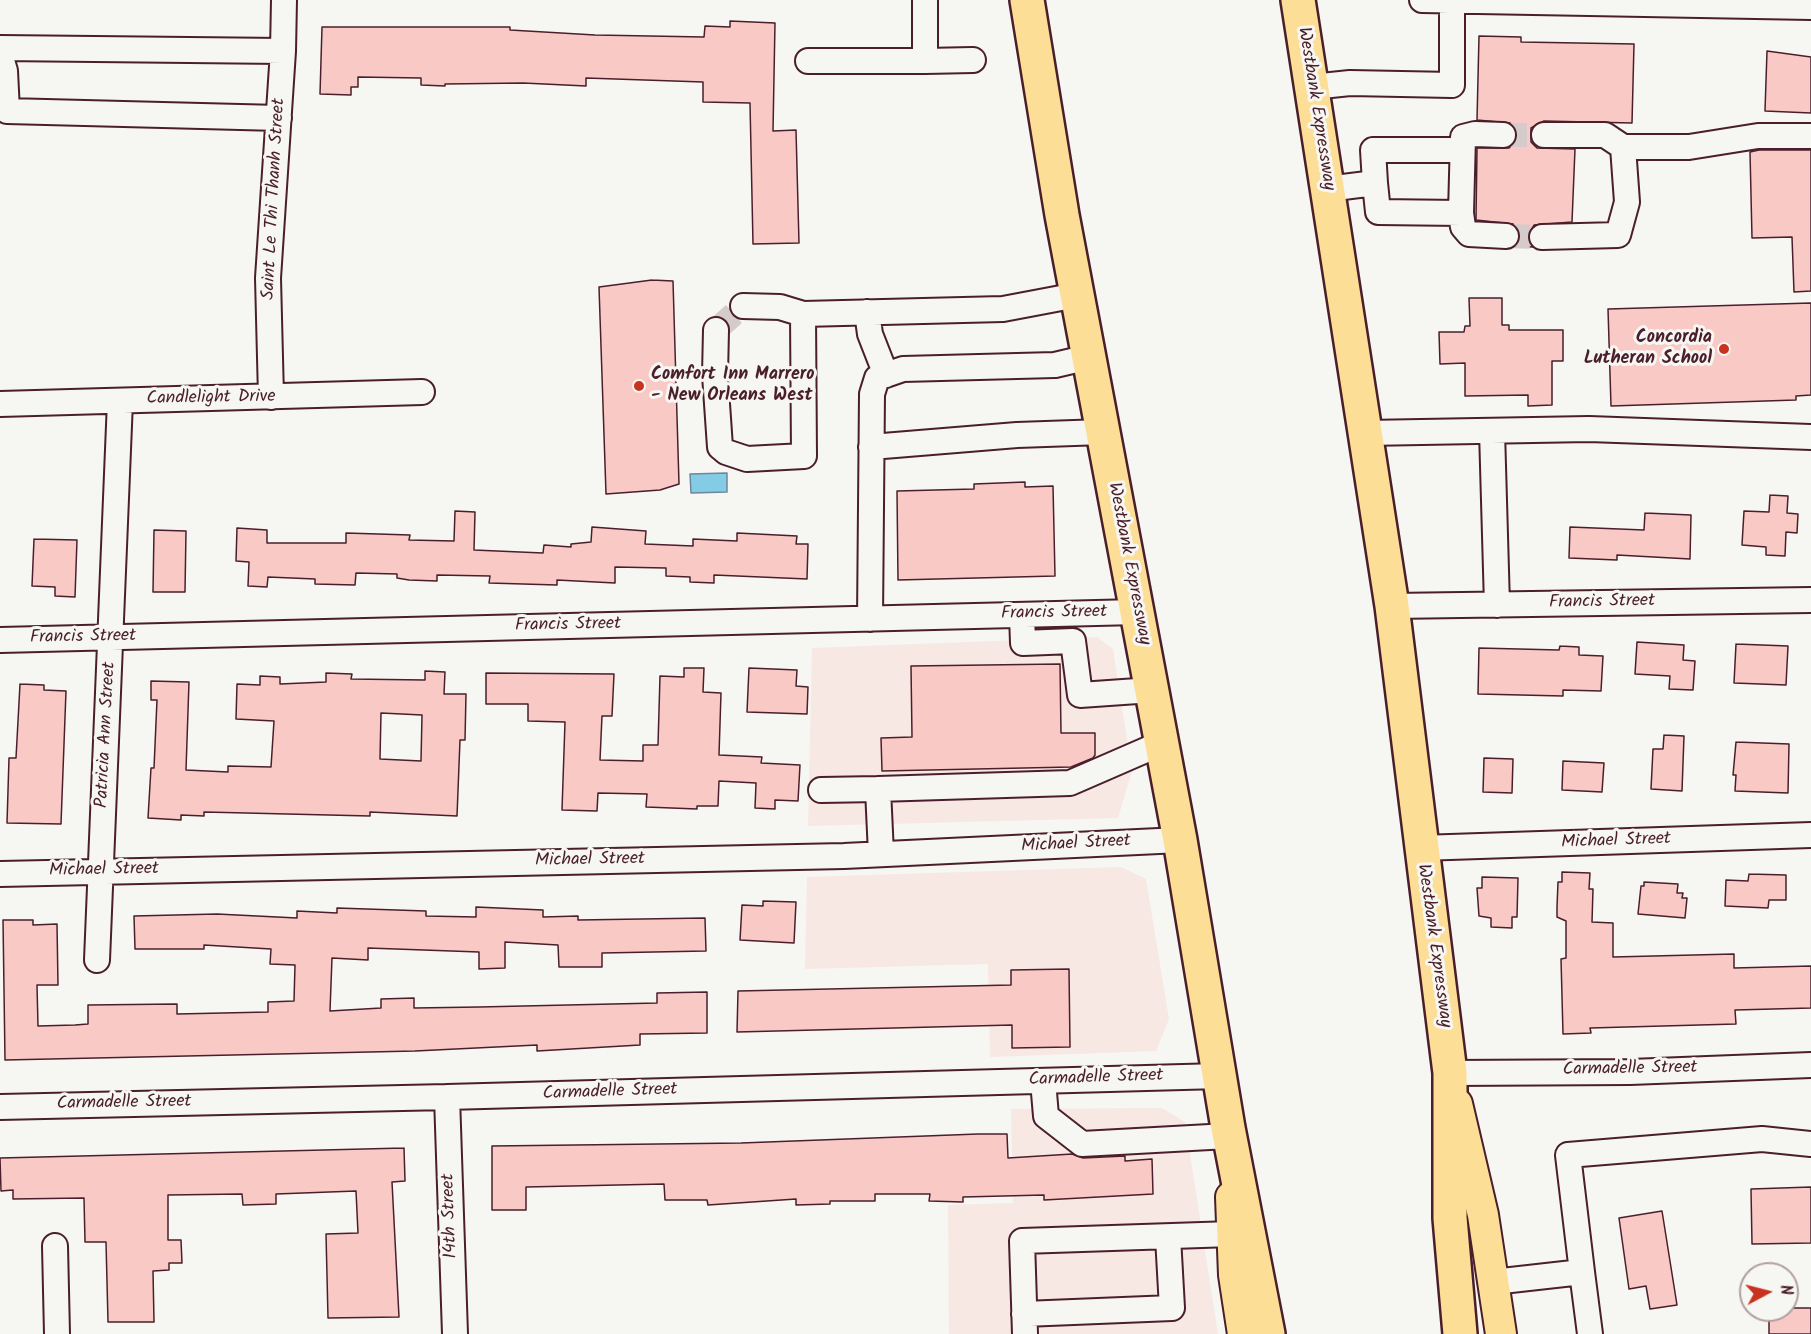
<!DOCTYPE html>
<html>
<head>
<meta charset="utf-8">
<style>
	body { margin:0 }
	#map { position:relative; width:1811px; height:1334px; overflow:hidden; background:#f6f6f2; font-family:Kalam,sans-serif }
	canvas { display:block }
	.north { position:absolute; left:1739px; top:1262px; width:60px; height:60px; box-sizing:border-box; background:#f6f6f2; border:2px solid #b1a0a2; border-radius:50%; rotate:83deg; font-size:16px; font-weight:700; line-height:24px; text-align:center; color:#4a1f2b }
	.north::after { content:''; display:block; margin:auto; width:21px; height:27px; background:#c8321e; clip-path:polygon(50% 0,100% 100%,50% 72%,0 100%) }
</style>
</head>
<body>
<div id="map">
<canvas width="1811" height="1334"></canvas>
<div class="north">N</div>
</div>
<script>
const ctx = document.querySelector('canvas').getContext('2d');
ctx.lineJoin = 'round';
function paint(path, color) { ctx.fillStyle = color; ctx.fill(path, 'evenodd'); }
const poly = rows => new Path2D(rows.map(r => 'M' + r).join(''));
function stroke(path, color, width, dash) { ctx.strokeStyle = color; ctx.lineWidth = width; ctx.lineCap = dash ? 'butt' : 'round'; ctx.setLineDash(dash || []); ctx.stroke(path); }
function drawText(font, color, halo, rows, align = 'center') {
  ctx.font = font + ' Kalam,sans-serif'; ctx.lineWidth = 6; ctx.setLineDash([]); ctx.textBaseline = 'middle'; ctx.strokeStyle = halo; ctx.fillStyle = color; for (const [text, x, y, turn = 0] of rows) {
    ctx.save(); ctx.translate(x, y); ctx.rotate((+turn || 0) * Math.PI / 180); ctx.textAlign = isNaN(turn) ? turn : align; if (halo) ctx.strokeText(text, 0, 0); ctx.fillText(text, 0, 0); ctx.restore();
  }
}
const built = poly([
	[1097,637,1113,649,1132,771,1118,818,808,826,812,648],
	[1121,867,1146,879,1169,1019,1156,1051,990,1057,988,964,805,969,807,877],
	[1162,1108,1185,1122,1218,1334,949,1334,948,1205,1013,1203,1011,1109]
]);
const water = poly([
	[727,473,727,492,691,493,690,474,727,473]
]);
const building = poly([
	[730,21,775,23,773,131,796,130,799,243,753,244,750,103,703,102,703,82,586,78,586,86,523,83,445,84,445,86,421,85,421,78,358,77,358,87,351,87,351,95,320,94,322,27,510,27,510,30,595,35,704,37,705,26,730,27,730,21],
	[1479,36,1521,37,1521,42,1634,44,1632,123,1544,121,1531,128,1531,142,1537,148,1575,149,1572,222,1534,225,1528,237,1533,247,1515,246,1520,236,1513,224,1476,220,1477,148,1509,148,1515,142,1517,135,1510,123,1477,120,1479,36],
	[1767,51,1811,57,1811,113,1765,111,1767,51],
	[1759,150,1811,150,1811,291,1794,292,1792,237,1752,238,1750,152,1759,150],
	[652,280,673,281,679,484,660,490,606,494,599,287,652,280],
	[1469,298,1502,298,1502,325,1509,325,1509,330,1563,330,1563,361,1552,361,1552,405,1528,406,1528,395,1465,396,1465,363,1440,364,1439,332,1464,332,1465,326,1470,326,1469,298],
	[1811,303,1811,395,1796,396,1796,400,1611,406,1608,309,1811,303],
	[1025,482,1025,487,1053,486,1055,576,898,580,897,491,974,489,974,484,1025,482],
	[1770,495,1788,496,1787,513,1798,514,1797,533,1786,532,1785,556,1766,555,1766,547,1742,545,1744,511,1769,512,1770,495],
	[455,511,475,512,474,550,543,553,544,545,571,547,571,544,591,542,592,527,646,531,645,544,693,546,693,539,737,541,737,533,797,536,796,544,808,544,807,579,714,575,714,583,690,582,690,577,666,576,666,568,615,567,615,583,557,580,557,585,489,583,490,576,437,575,437,581,409,580,397,578,397,574,356,573,355,585,315,584,315,579,268,577,267,587,248,586,249,562,236,561,237,528,267,530,267,543,346,543,346,533,410,535,409,540,454,541,455,511],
	[1645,513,1691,515,1690,559,1617,555,1617,560,1569,558,1570,527,1644,530,1645,513],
	[154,530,186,531,185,592,153,592,154,530],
	[34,539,77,540,75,597,55,596,55,587,32,586,34,539],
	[1637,642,1684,645,1683,660,1695,661,1693,690,1669,689,1670,676,1635,674,1637,642],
	[1736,644,1788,646,1786,685,1734,683,1736,644],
	[1560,646,1579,647,1579,655,1603,656,1601,691,1563,690,1563,696,1478,694,1479,648,1559,650,1560,646],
	[1060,664,1061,733,1095,733,1095,755,1093,758,1071,767,882,771,881,738,912,737,911,666,1060,664],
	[684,668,704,668,703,692,721,693,719,755,762,757,761,763,800,765,798,801,775,800,775,809,755,808,756,783,719,781,718,806,697,806,697,809,646,807,647,794,598,793,597,811,562,810,565,722,528,721,528,704,486,704,486,673,614,674,612,716,602,716,600,760,643,761,643,745,658,745,660,676,684,677,684,668],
	[749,668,797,670,796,686,808,687,807,714,747,712,749,668],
	[425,671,445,672,444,694,466,694,465,740,460,740,457,816,370,812,370,816,204,812,204,816,181,815,181,820,148,818,151,768,154,768,157,700,151,700,151,681,189,682,186,770,228,772,228,766,271,767,274,721,236,719,237,684,260,685,260,676,280,677,280,684,326,682,326,673,352,674,351,679,425,680,425,671],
	[381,713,422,715,421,761,380,759,381,713],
	[20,684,44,685,44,690,66,691,61,824,7,823,9,758,16,758,20,684],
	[1664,735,1684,736,1682,791,1651,789,1653,749,1663,749,1664,735],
	[1736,742,1789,744,1788,793,1735,791,1736,775,1733,775,1736,742],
	[1484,758,1513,759,1512,793,1483,792,1484,758],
	[1563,761,1604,763,1602,792,1562,790,1563,761],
	[1562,872,1590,873,1589,889,1593,889,1592,922,1613,923,1613,957,1734,954,1734,968,1811,966,1811,1008,1735,1010,1736,1024,1590,1028,1591,1033,1563,1034,1561,959,1566,958,1566,921,1557,917,1557,907,1558,882,1562,882,1562,872],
	[1749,874,1786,875,1786,900,1769,900,1768,908,1725,906,1726,880,1748,881,1749,874],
	[1482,877,1518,878,1517,917,1512,917,1512,928,1491,927,1491,918,1479,916,1477,888,1482,888,1482,877],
	[1644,882,1678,884,1677,893,1683,893,1682,898,1687,898,1685,918,1638,914,1641,886,1644,886,1644,882],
	[763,901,796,902,794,943,740,940,742,905,763,906,763,901],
	[476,907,543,910,543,917,578,916,578,920,705,918,706,951,602,953,602,967,559,967,558,945,505,942,505,968,479,969,479,952,368,948,368,960,332,958,330,1011,381,1008,381,999,414,998,414,1008,479,1007,657,1003,657,993,707,992,707,1033,640,1034,640,1045,537,1051,537,1045,415,1051,5,1060,3,920,33,920,33,925,57,924,58,985,37,985,38,1026,75,1025,88,1024,88,1005,177,1004,177,1014,268,1012,268,1002,294,1001,295,965,270,964,271,949,204,945,204,949,135,949,134,916,217,914,297,918,297,911,337,913,337,908,426,911,426,916,476,917,476,907],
	[1069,969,1070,1047,1012,1048,1012,1025,737,1032,738,991,1011,985,1011,970,1069,969],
	[978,1134,1007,1134,1008,1158,1072,1154,1083,1158,1125,1156,1125,1161,1152,1159,1153,1194,1044,1200,1044,1195,963,1197,963,1202,929,1201,930,1194,875,1194,875,1201,830,1201,830,1204,796,1205,796,1199,708,1205,707,1200,665,1200,664,1184,526,1187,526,1210,492,1210,492,1146,741,1143,978,1134],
	[404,1148,405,1181,392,1182,399,1317,328,1318,326,1234,358,1233,356,1191,276,1194,276,1204,243,1205,242,1194,168,1195,168,1240,181,1240,182,1263,169,1263,169,1270,153,1271,154,1322,108,1322,106,1242,85,1242,84,1198,13,1199,13,1190,1,1191,0,1158,404,1148],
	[1811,1187,1811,1243,1752,1244,1751,1189,1811,1187],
	[1662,1211,1677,1305,1650,1309,1646,1286,1629,1289,1619,1218,1662,1211],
	[1787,1308,1811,1308,1811,1334,1769,1334,1769,1310,1787,1308]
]);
const minorTunnel = poly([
	[1503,135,1544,135],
	[1506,236,1542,237],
	[716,330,743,306]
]);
const minor = poly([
	[925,0,925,61,973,60],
	[1422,0,1811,7],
	[0,48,283,51],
	[0,54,5,71,7,111,279,118],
	[808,61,925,61],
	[1312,87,1350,83,1452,85,1452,1],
	[1503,135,1475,134,1463,137,1461,213,1463,227,1469,234,1506,236],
	[1623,147,1689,147,1758,136,1811,136],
	[1375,183,1378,212,1461,213],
	[1327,189,1375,183,1373,150,1460,150],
	[1542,237,1618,235,1627,202,1623,147,1605,135,1544,135],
	[743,306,780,307,803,314],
	[867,312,870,334,886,375],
	[716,330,715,375,720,447,726,452,747,459,804,456,803,314,1003,309,1077,295],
	[271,397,268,278,283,51,284,0],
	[0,404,422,392],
	[1492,431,1497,605],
	[1366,433,1589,429,1811,437],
	[871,447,1017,435,1103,432],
	[1392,606,1811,600],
	[1022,615,1023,643,1073,641,1080,695,1152,690],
	[870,619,872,394,877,378,903,369,1055,365,1089,357],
	[0,640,1137,612],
	[821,790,878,789],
	[1420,848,1811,835],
	[881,854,878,789,1070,783,1162,743],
	[0,874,844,856,1180,840],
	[97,960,120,401],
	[1450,1073,1630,1072,1811,1065],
	[1043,1081,1046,1116,1082,1144,1228,1136],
	[447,1097,455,1334],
	[0,1107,447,1097,1220,1076],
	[55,1246,57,1334],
	[1582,1272,1568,1155,1762,1139,1811,1144],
	[1493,1282,1582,1272,1590,1334],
	[1024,1314,1172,1308,1168,1237],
	[1025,1334,1022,1241,1232,1234]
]);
const major = poly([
	[1457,1104,1483,1215,1501,1334],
	[1231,1197,1234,1275,1243,1334]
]);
const highway = poly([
	[1027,0,1062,215,1180,840,1228,1128,1268,1334],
	[1298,0,1392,606,1450,1073,1450,1218,1460,1334]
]);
const markers = [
	[1724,349,6,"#c8321e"],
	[639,386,6,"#c8321e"]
];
const streetNames = [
	["Westbank Expressway",1315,109,81],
	["Saint Le Thi Thanh Street",275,199,-87],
	["Candlelight Drive",211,399,-1],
	["Westbank Expressway",1128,564,79],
	["Francis Street",1602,603,-1],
	["Francis Street",1054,614,-1],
	["Francis Street",568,626,-1],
	["Francis Street",83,638,-1],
	["Patricia Ann Street",107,735,-87],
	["Michael Street",1616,842,-2],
	["Michael Street",1076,845,-3],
	["Michael Street",590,861,-1],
	["Michael Street",104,871,-1],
	["Westbank Expressway",1433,946,82],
	["Carmadelle Street",1630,1070,-1],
	["Carmadelle Street",1096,1079,-2],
	["Carmadelle Street",610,1093,-2],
	["Carmadelle Street",124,1104,-1],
	["14th Street",451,1216,-92]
];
const poiNames = [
	["Concordia",1712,339],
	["Lutheran School",1712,360],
	["Comfort Inn Marrero",651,376,"left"],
	["- New Orleans West",651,397,"left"]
];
paint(built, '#f7e8e4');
paint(water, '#84cce5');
stroke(water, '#6d879b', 1.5);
paint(building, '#f9c9c5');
stroke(building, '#4a1f2b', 1.5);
stroke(minorTunnel, '#d4cbca', 24, [24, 12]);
stroke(minor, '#4a1f2b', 28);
stroke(major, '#4a1f2b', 34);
stroke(highway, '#4a1f2b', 38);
stroke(minor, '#f6f6f2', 24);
stroke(major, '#fdde96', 30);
stroke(highway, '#fdde96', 33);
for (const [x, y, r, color] of markers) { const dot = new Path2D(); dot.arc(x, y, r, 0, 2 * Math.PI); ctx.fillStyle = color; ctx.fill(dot); stroke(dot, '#f6f6f2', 2); }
drawText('18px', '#4a1f2b', '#f6f6f2', streetNames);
drawText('bold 18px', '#4a1f2b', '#f6f6f2', poiNames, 'right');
</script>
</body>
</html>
